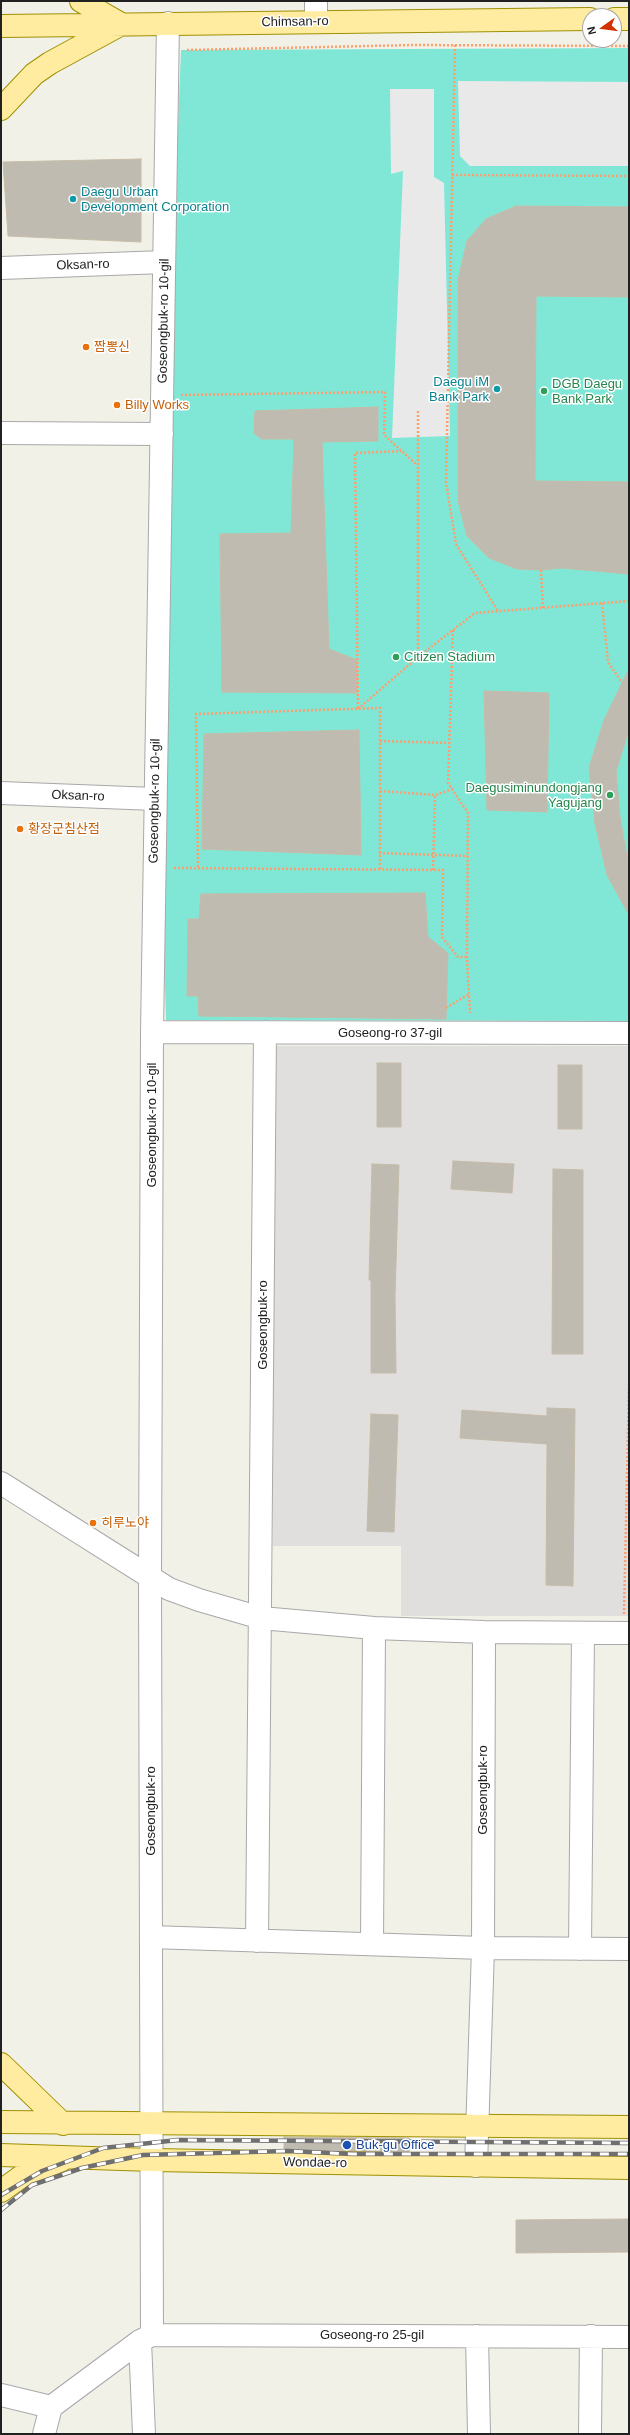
<!DOCTYPE html>
<html>
<head>
<meta charset="utf-8">
<style>
	body { margin:0 }
	#map { position:relative; width:630px; height:2435px; overflow:hidden; background:#f2f1e8; font-family:Helvetica,sans-serif }
	canvas { display:block }
	.frame { position:absolute; inset:0; border:2px solid #212121; pointer-events:none }
	.north { position:absolute; left:582px; top:8px; width:40px; height:40px; box-sizing:border-box; background:#fff; border:1px solid #a6a6a6; border-radius:50%; rotate:256deg; font-size:11px; font-weight:700; line-height:16px; text-align:center; color:#212121 }
	.north::after { content:''; display:block; margin:auto; width:14px; height:18px; background:#d33100; clip-path:polygon(50% 0,100% 100%,50% 72%,0 100%) }
</style>
</head>
<body>
<div id="map">
<canvas width="630" height="2435"></canvas>
<div class="frame"></div>
<div class="north">N</div>
</div>
<script>
const ctx = document.querySelector('canvas').getContext('2d');
ctx.lineJoin = 'round';
function paint(path, color) { ctx.fillStyle = color; ctx.fill(path, 'evenodd'); }
const poly = rows => new Path2D(rows.map(r => 'M' + r).join(''));
function stroke(path, color, width, dash) { ctx.strokeStyle = color; ctx.lineWidth = width; ctx.lineCap = dash ? 'butt' : 'round'; ctx.setLineDash(dash || []); ctx.stroke(path); }
function drawText(font, color, halo, rows, align = 'center') {
  ctx.font = font + ' Helvetica,"Noto Sans KR",sans-serif'; ctx.lineWidth = 3; ctx.setLineDash([]); ctx.textBaseline = 'middle'; ctx.strokeStyle = halo; ctx.fillStyle = color; for (const [text, x, y, turn = 0] of rows) {
    ctx.save(); ctx.translate(x, y); ctx.rotate((+turn || 0) * Math.PI / 180); ctx.textAlign = isNaN(turn) ? turn : align; if (halo) ctx.strokeText(text, 0, 0); ctx.fillText(text, 0, 0); ctx.restore();
  }
}
const residential = poly([
	[273,1046,629,1046,629,1616,401,1616,401,1546,273,1546]
]);
const pitch = poly([
	[629,48,629,1021,166,1020,161,855,165,459,181,50]
]);
const parking = poly([
	[458,81,629,82,629,166,470,166,460,156],
	[390,89,434,89,434,177,444,183,450,436,392,438,403,171,391,174]
]);
const building = poly([
	[141,159,141,242,8,236,3,162,141,159],
	[516,206,629,207,629,297,536,296,535,481,629,482,629,574,562,568,541,570,517,569,489,558,467,536,458,501,458,280,467,241,486,219,516,206],
	[378,407,378,441,322,442,329,649,357,660,357,693,222,692,220,534,291,533,294,439,261,439,254,433,255,411,378,407],
	[629,669,629,729,616,772,620,817,629,868,629,915,607,875,595,823,589,768,604,720,629,669],
	[484,691,549,693,547,812,487,810,484,691],
	[359,730,361,855,202,849,204,734,359,730],
	[425,893,428,937,448,953,446,1019,199,1016,198,996,187,996,188,919,199,919,201,894,425,893],
	[377,1063,401,1063,401,1127,377,1127,377,1063],
	[558,1065,582,1065,582,1129,558,1129,558,1065],
	[453,1161,514,1164,512,1193,451,1189,453,1161],
	[372,1164,399,1165,395,1296,396,1373,371,1373,371,1280,369,1280,372,1164],
	[553,1169,583,1170,583,1354,552,1354,553,1169],
	[547,1408,575,1409,573,1586,546,1585,547,1444,460,1438,462,1410,547,1416,547,1408],
	[371,1414,398,1415,394,1532,367,1531,371,1414],
	[284,2137,409,2138,409,2152,284,2150,284,2137],
	[629,2219,629,2252,516,2253,516,2220,629,2219]
]);
const path = poly([
	[455,45,446,482,456,544,498,611],
	[187,50,414,45,629,46],
	[452,175,629,176],
	[181,395,385,392,384,435,417,465],
	[541,570,543,608],
	[602,603,608,662,622,683],
	[453,630,448,783,468,813,467,957,470,1013],
	[418,657,418,410],
	[358,708,355,453,401,451],
	[358,709,418,657,475,613,629,601],
	[380,741,450,743],
	[380,791,435,795,453,789],
	[379,853,468,856],
	[198,867,196,714,380,708,380,870],
	[174,868,443,870,442,937,458,957,467,957],
	[433,870,435,795],
	[446,1008,469,994],
	[624,1614,629,1385]
]);
const minor = poly([
	[316,22,316,1],
	[1,268,164,262],
	[1,433,162,434],
	[1,793,155,799],
	[152,1032,629,1033],
	[1,1483,169,1589,199,1600,261,1618,374,1628,484,1632,629,1633],
	[151,1937,483,1948,629,1949],
	[257,1941,265,1032],
	[372,1944,374,1628],
	[580,1949,583,1633],
	[476,2166,483,1948,484,1632],
	[152,2335,629,2337],
	[477,2336,479,2434],
	[140,2341,144,2434],
	[1,2395,51,2407],
	[44,2434,51,2407,140,2341,152,2335,150,1579,152,1032,168,23],
	[590,2434,591,2336]
]);
const major = poly([
	[81,1,121,24],
	[614,19,629,19],
	[1,26,590,19],
	[1,109,34,74,50,63,118,26],
	[1,2064,63,2124],
	[1,2122,629,2127],
	[1,2155,152,2160,629,2168],
	[1,2191,22,2176,62,2160]
]);
const rail = poly([
	[1,2195,42,2171,103,2148,178,2140,629,2143],
	[1,2210,32,2185,82,2168,143,2155,287,2151,352,2154,629,2154]
]);
const markers = [
	[73,199,4,"#0f9aa8"],
	[86,347,4,"#e8710a"],
	[497,389,4,"#0f9aa8"],
	[544,391,4,"#2e9e5b"],
	[117,405,4,"#e8710a"],
	[396,657,4,"#2e9e5b"],
	[610,795,4,"#2e9e5b"],
	[20,829,4,"#e8710a"],
	[93,1523,4,"#e8710a"],
	[347,2145,5,"#1a4fb4"]
];
const streetNames = [
	["Chimsan-ro",295,22,-1],
	["Oksan-ro",83,265,-2],
	["Goseongbuk-ro 10-gil",164,321,-89],
	["Oksan-ro",78,796,2],
	["Goseongbuk-ro 10-gil",155,801,-89],
	["Goseong-ro 37-gil",390,1033],
	["Goseongbuk-ro 10-gil",152,1125,-90],
	["Goseongbuk-ro",263,1325,-90],
	["Goseongbuk-ro",483,1790,-90],
	["Goseongbuk-ro",151,1811,-90],
	["Wondae-ro",315,2163,1],
	["Goseong-ro 25-gil",372,2335]
];
const cultureNames = [
	["Daegu Urban",81,192],
	["Development Corporation",81,207],
	["Daegu iM",489,382,"right"],
	["Bank Park",489,397,"right"]
];
const foodNames = [
	["짬뽕신",94,347],
	["Billy Works",125,405],
	["황장군침산점",28,829],
	["히루노야",101,1523]
];
const leisureNames = [
	["DGB Daegu",552,384],
	["Bank Park",552,399],
	["Citizen Stadium",404,657],
	["Daegusiminundongjang",602,788,"right"],
	["Yagujang",602,803,"right"]
];
const transitNames = [
	["Buk-gu Office",356,2145]
];
paint(residential, '#e0dfde');
paint(pitch, '#80e7d7');
paint(parking, '#e9e9e9');
paint(building, '#c0bbb0');
stroke(building, '#c6bca8', 1);
stroke(minor, '#a8a8a8', 24);
stroke(major, '#9f9000', 24);
stroke(path, '#ff9e6c', 2.5, [2, 2]);
stroke(minor, '#fff', 22);
stroke(major, '#ffeca0', 22);
stroke(rail, '#6f6f6f', 4.5);
stroke(rail, '#fff', 3, [9]);
for (const [x, y, r, color] of markers) { const dot = new Path2D(); dot.arc(x, y, r, 0, 2 * Math.PI); ctx.fillStyle = color; ctx.fill(dot); stroke(dot, '#fff', 1.5); }
drawText('13px', '#212121', '#fff', streetNames);
drawText('13px', '#0d838f', '#fff', cultureNames, 'left');
drawText('13px', '#c56008', '#fff', foodNames, 'left');
drawText('13px', '#27864d', '#fff', leisureNames, 'left');
drawText('13px', '#164399', '#fff', transitNames, 'left');
</script>
</body>
</html>
